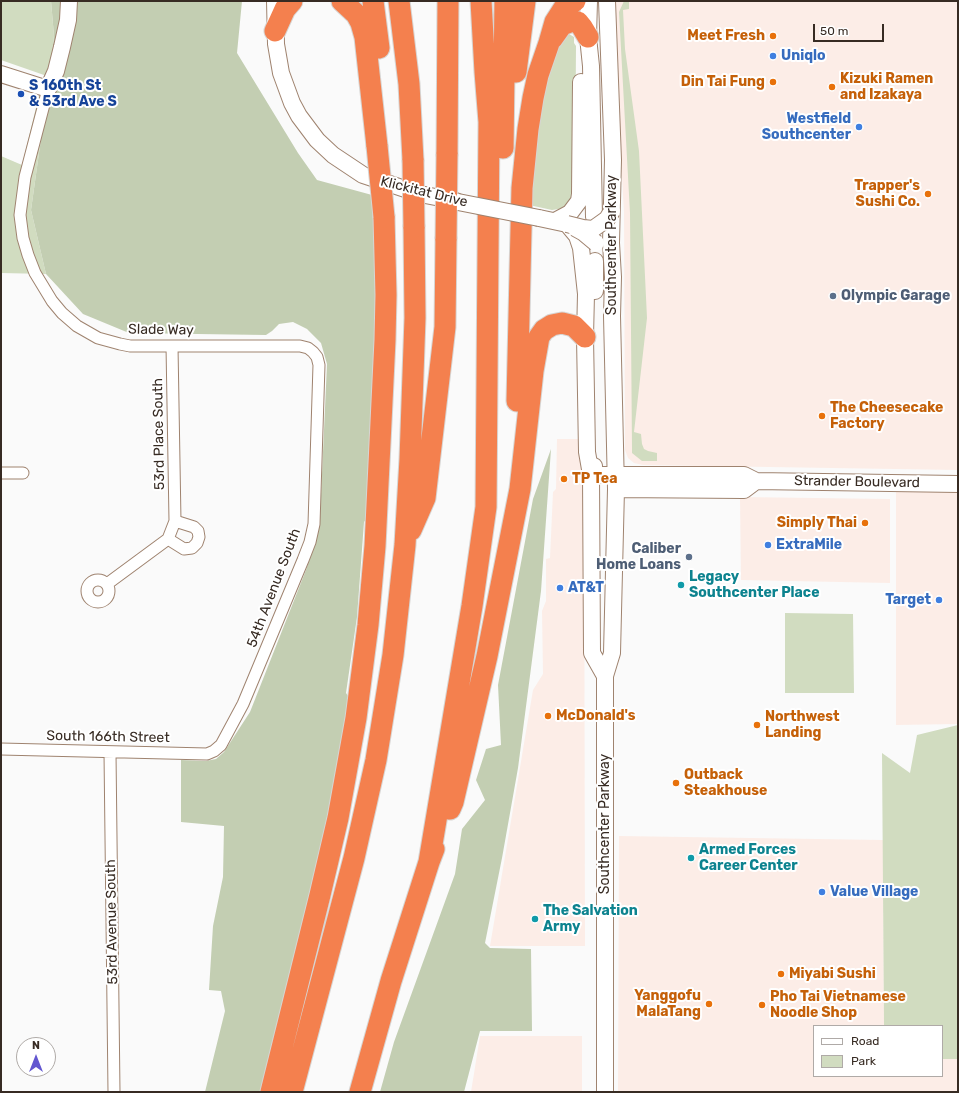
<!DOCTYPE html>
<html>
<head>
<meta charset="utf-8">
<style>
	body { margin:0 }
	#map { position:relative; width:959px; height:1093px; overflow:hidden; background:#fafafa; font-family:Rubik,sans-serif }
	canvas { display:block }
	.frame { position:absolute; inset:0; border:2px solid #372b23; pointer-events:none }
	.legend { position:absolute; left:813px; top:1025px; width:130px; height:52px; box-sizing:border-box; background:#fff; border:1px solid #afaaa7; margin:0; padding:5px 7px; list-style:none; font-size:12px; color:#372b23 }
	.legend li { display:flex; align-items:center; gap:8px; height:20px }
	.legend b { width:20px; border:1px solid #afaaa7 }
	.north { position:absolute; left:16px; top:1037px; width:40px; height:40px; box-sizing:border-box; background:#fff; border:1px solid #afaaa7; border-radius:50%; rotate:0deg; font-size:11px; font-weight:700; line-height:16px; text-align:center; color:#372b23 }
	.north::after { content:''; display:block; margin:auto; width:14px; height:18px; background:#6357d0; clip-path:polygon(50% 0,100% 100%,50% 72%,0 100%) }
	.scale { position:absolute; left:813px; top:24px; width:71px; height:18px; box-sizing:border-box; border:2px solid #372b23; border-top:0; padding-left:5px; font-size:12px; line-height:14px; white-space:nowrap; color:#372b23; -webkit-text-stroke:3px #fff; paint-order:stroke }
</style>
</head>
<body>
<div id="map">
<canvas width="959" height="1093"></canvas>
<div class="frame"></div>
<ul class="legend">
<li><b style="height:5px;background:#fff"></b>Road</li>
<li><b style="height:11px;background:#d1dcc0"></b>Park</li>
</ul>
<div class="north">N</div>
<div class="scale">50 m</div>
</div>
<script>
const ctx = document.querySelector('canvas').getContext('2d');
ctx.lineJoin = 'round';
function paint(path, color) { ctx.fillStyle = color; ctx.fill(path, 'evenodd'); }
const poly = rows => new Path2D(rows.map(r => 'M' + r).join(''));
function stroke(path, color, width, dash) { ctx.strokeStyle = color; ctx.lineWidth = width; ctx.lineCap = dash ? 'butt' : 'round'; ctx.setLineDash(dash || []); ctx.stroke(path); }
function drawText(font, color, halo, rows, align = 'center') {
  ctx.font = font + ' Rubik,sans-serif'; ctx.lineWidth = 4; ctx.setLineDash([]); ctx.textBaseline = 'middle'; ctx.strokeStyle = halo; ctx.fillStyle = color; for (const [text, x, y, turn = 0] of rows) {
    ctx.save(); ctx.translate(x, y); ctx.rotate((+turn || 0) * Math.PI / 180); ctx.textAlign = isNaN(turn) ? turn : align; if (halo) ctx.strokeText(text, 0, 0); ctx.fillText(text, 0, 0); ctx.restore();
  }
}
const commercial = poly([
	[612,1,958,1,958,470,643,465,634,463,628,458,625,450,624,212],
	[557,439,584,439,585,946,490,946,533,690,543,674,542,611,546,601,546,559,550,558,553,492,556,489],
	[896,483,958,484,958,724,896,725],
	[740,497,890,499,890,583,741,580],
	[619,836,883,840,884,1026,814,1026,814,1076,942,1076,942,1059,958,1059,958,1092,618,1092],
	[480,1036,582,1036,582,1092,471,1092]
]);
const green = poly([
	[1,1,51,1,54,36,48,89,31,210,46,274,1,273,1,156,22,165,44,75,1,60],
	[624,1,629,1,629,9,623,10,625,49,639,151,647,318,634,432,641,434,642,444,644,449,648,451,657,453,657,461,642,461,632,453,632,449,630,213,619,12],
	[569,34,574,37,574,43,576,46,575,190,573,199,565,208,552,210,529,205,537,127,545,89,561,41,564,36],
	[785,613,853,614,854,693,785,693],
	[958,725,958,1059,942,1059,942,1026,884,1026,882,753,910,773,917,735]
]);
const forest = poly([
	[51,1,242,1,237,53,298,153,317,180,372,195,375,220,376,336,367,518,364,522,357,617,346,693,350,699,325,840,264,1092,205,1092,225,1011,221,991,209,990,213,926,223,877,224,826,181,822,181,760,206,761,216,759,224,752,250,712,306,570,317,537,320,518,327,364,321,343,307,329,293,322,279,324,272,331,266,335,129,333,83,314,46,274,31,210,48,89,54,36],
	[551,449,541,591,518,768,502,858,485,943,490,948,531,949,532,1031,480,1031,464,1092,380,1092,394,1042,455,874,462,829,485,800,476,780,486,749,501,745,498,685,533,499]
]);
const street = poly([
	[1,473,23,473],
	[168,539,184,549,192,548,197,543,199,537,198,531,194,527,175,521],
	'87 591a11 11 0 1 1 22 0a11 11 0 1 1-22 0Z',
	[107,584,168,539,175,521,172,346],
	[1,749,207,754,214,751,221,745,243,704,303,560,310,542,314,524,319,365,317,357,313,352,308,348,300,346,130,346,120,344,98,338,77,326,62,313,52,301,35,273,28,255,23,238,20,215,25,177,48,89],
	[110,753,114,1092]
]);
const secondary = poly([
	[275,1,276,44,281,73,292,103,299,116,317,140,333,155,363,175,420,194,456,201],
	[589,1,588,37,591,66,594,217],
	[1,74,48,89,56,71,62,47,68,20,69,1],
	[539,218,567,224,577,236,581,248,586,294,585,337,587,452,591,475],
	[555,221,570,213,579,201,580,194,581,82],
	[595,291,595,261],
	[594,466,591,475,592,653,605,676],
	[591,475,744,475,756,481,958,484],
	[616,489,744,490,756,481],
	[605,1092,605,676,612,653,616,489,612,316,613,277,611,243,613,160,607,1]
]);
const highway = poly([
	[342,1,356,14,361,23,365,37,377,146],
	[373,1,379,48],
	[399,1,409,84,413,160],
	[275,31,285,9,292,1],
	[552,39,562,25,573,21,578,22,582,27,588,37],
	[516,72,525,1],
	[503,148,505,1],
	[447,154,448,1],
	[517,401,522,188,528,129,533,98,538,75,549,43,555,22,564,8,575,1],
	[411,530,425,498,445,327,446,239],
	[450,809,453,802,487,656,520,489,533,371,539,337,544,330,552,325,562,323,574,326,585,337],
	[429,862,472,606,486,507,489,122,485,72,481,1],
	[271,1092,320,895,338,818,356,718,368,625,375,546,385,340,386,295,384,217],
	[292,1092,354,858,376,760,393,655,405,545,410,459,415,318,414,227],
	[360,1092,391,981,429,862,434,849]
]);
const secondaryBridge = poly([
	[458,202,539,218],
	[567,224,583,228,593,229,607,219,612,211],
	[575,228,584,233,596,243]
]);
const highwayBridge = poly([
	[377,146,384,217],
	[413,160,414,227],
	[446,239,447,154]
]);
const markers = [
	[773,36,4,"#e8710a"],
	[773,56,4,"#3f7fe0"],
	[773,82,4,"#e8710a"],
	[832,87,4,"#e8710a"],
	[21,94,4,"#1a4fb4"],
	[859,127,4,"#3f7fe0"],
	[928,194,4,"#e8710a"],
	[833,296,4,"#5c6f8a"],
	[822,416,4,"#e8710a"],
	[564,479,4,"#e8710a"],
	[865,523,4,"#e8710a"],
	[768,545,4,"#3f7fe0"],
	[689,557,4,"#5c6f8a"],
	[681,585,4,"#0f9aa8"],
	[560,588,4,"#3f7fe0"],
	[939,600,4,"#3f7fe0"],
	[548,716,4,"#e8710a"],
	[757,725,4,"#e8710a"],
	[676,783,4,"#e8710a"],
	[691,858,4,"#0f9aa8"],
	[822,892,4,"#3f7fe0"],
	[535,919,4,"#0f9aa8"],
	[781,974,4,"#e8710a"],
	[709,1004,4,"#e8710a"],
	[762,1005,4,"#e8710a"]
];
const foodNames = [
	["Meet Fresh",765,36,"right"],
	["Kizuki Ramen",840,79],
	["and Izakaya",840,95],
	["Din Tai Fung",765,82,"right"],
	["Trapper's",920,186,"right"],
	["Sushi Co.",920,202,"right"],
	["The Cheesecake",830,408],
	["Factory",830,424],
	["TP Tea",572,479],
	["Simply Thai",857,523,"right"],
	["McDonald's",556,716],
	["Northwest",765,717],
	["Landing",765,733],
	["Outback",684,775],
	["Steakhouse",684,791],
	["Miyabi Sushi",789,974],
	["Yanggofu",701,996,"right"],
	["MalaTang",701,1012,"right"],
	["Pho Tai Vietnamese",770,997],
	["Noodle Shop",770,1013]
];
const shopNames = [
	["Uniqlo",781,56],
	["Westfield",851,119,"right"],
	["Southcenter",851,135,"right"],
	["ExtraMile",776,545],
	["AT&T",568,588],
	["Target",931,600,"right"],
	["Value Village",830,892]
];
const transitNames = [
	["S 160th St",29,86],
	["& 53rd Ave S",29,102]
];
const streetNames = [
	["Klickitat Drive",424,192,14],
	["Southcenter Parkway",612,245,-90],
	["Slade Way",161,330,1],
	["53rd Place South",159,434,-91],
	["Strander Boulevard",857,482,1],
	["54th Avenue South",274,588,-69],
	["South 166th Street",108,737,1],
	["Southcenter Parkway",605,824,-90],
	["53rd Avenue South",112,922,-91]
];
const serviceNames = [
	["Olympic Garage",841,296],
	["Caliber",681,549,"right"],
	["Home Loans",681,565,"right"]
];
const cultureNames = [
	["Legacy",689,577],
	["Southcenter Place",689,593],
	["Armed Forces",699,850],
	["Career Center",699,866],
	["The Salvation",543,911],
	["Army",543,927]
];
paint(commercial, '#fcede7');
paint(green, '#d1dcc0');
paint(forest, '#c3ceb2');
stroke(street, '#9f836f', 13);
stroke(secondary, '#9f836f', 18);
stroke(highway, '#d7d5d3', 23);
stroke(street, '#fff', 11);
stroke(secondary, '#fff', 16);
stroke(highway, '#f4804e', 21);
stroke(secondaryBridge, '#9f836f', 18, []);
stroke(highwayBridge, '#d7d5d3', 23, []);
stroke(secondaryBridge, '#fff', 16);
stroke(highwayBridge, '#f4804e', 21);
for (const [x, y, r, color] of markers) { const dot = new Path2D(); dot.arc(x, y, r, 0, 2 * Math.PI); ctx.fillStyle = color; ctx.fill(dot); stroke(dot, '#fff', 1.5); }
drawText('bold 14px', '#c56008', '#fff', foodNames, 'left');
drawText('bold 14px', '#366cbe', '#fff', shopNames, 'left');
drawText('bold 14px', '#164399', '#fff', transitNames, 'left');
drawText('14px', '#372b23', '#fff', streetNames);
drawText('bold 14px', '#4e5e75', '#fff', serviceNames, 'left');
drawText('bold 14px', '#0d838f', '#fff', cultureNames, 'left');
</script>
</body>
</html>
